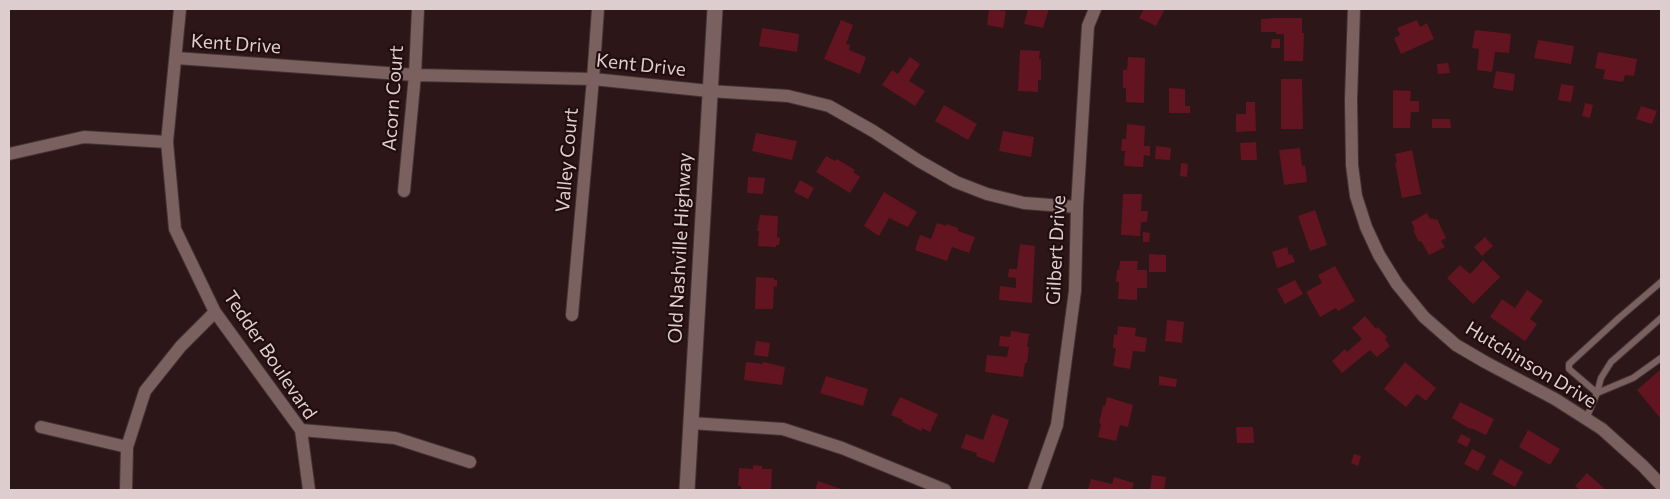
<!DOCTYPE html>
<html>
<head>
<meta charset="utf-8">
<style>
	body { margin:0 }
	#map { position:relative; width:1670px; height:499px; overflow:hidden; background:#2c1617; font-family:Commissioner,sans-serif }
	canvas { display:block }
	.frame { position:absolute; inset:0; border:10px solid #ddcdce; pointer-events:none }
</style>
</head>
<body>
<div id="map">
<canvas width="1670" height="499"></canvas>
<div class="frame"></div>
</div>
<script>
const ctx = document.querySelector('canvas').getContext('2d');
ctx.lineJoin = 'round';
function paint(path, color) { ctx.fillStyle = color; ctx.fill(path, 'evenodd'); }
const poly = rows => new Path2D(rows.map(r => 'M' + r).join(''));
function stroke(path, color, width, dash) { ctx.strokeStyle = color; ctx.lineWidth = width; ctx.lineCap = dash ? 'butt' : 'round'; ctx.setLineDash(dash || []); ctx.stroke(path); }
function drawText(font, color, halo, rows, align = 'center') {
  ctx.font = font + ' Commissioner,sans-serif'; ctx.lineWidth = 4.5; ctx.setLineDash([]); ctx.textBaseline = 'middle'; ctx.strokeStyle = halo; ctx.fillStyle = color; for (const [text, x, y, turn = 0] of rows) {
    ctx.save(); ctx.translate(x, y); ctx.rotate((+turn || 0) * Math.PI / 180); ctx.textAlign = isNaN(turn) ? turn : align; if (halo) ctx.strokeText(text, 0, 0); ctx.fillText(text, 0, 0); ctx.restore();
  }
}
const building = poly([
	[989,9,1006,11,1003,28,987,25],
	[1028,9,1049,9,1043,28,1024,24],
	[1144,9,1165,9,1156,26,1139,18],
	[1275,18,1302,18,1302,33,1304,33,1303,61,1284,61,1284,34,1276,34,1276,32,1261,32,1261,19],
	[841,20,853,25,846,44,850,45,849,50,866,57,860,74,824,59],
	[1417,20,1420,27,1427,23,1434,39,1401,54,1394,38,1400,35,1397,28],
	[762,28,799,34,797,52,759,46],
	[1475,30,1511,34,1509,53,1495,52,1492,72,1477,70,1479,49,1472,48],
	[1272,39,1280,39,1280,48,1271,48],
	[1538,40,1574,46,1571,64,1534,58],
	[1020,50,1040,51,1039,59,1041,59,1041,80,1038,80,1038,92,1018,91],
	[1598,52,1637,59,1634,76,1625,75,1623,82,1603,79,1605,70,1595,68],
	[910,57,920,64,909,81,925,91,915,106,882,85,892,70,898,74],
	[1128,57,1145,58,1144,103,1126,102,1126,88,1123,88,1123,70,1127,70],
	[1448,63,1450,73,1438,74,1437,64],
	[1496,71,1515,74,1513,91,1493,88],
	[1281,79,1302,79,1303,129,1281,129],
	[1561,84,1574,86,1571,102,1558,100],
	[1169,88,1185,89,1185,106,1190,106,1190,113,1169,113],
	[1393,90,1411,91,1410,101,1419,101,1419,112,1411,112,1410,128,1393,128],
	[1246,102,1255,102,1256,131,1236,132,1236,114,1246,114],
	[1585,103,1593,105,1590,118,1582,116],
	[944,105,977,124,968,140,935,121],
	[1641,106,1657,111,1652,124,1636,119],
	[1432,119,1450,119,1451,128,1432,128],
	[1127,124,1145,126,1144,146,1150,146,1150,156,1144,155,1143,167,1124,166,1125,151,1121,151,1122,139,1126,139],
	[1003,131,1034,137,1031,157,999,151],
	[756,133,797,141,792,160,752,151],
	[1256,142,1257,160,1241,160,1240,143],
	[1156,146,1171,148,1170,160,1155,159],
	[1300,148,1302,166,1305,165,1307,182,1284,185,1279,150],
	[1412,150,1421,194,1402,198,1395,163,1397,162,1395,154],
	[826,156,835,161,837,159,855,170,853,172,860,177,850,193,816,172],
	[1181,163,1188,164,1187,177,1180,176],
	[748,177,765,178,763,194,747,193],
	[800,180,814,188,808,199,794,192],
	[884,192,917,212,908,227,889,218,879,236,864,226],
	[1123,194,1142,194,1141,211,1148,211,1147,222,1141,222,1140,236,1121,235],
	[1315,210,1327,245,1310,251,1298,216],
	[1427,213,1430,219,1433,218,1434,220,1437,219,1446,238,1441,241,1445,247,1429,255,1421,241,1419,242,1413,230,1415,229,1411,222],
	[760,215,778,216,777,237,780,238,779,245,776,245,776,247,758,246,759,231,757,231],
	[937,223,946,226,947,224,958,228,958,231,975,237,969,253,952,247,947,261,915,250,920,235,931,239],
	[1143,232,1150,233,1149,242,1143,242],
	[1485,237,1493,246,1482,256,1474,247],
	[1020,244,1035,246,1032,303,999,300,1000,286,1016,288,1016,278,1008,277,1009,269,1017,269],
	[1287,247,1289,255,1292,254,1295,262,1277,268,1272,252],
	[1149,254,1166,255,1166,272,1149,272],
	[1483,260,1500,277,1473,304,1447,278,1460,265,1470,274],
	[1120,261,1138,261,1137,270,1147,270,1147,288,1137,288,1137,300,1118,299,1119,282,1116,282,1117,270,1119,270],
	[1335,266,1355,301,1338,311,1336,308,1320,317,1306,292,1322,283,1318,275],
	[756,277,774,278,774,280,777,280,777,287,774,286,773,309,755,309],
	[1295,280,1303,294,1285,304,1277,289],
	[1527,290,1543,301,1530,319,1537,324,1525,341,1490,317,1502,299,1515,308],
	[1365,316,1376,329,1378,327,1387,337,1385,339,1390,346,1377,357,1370,350,1342,373,1332,361,1345,349,1347,352,1362,339,1352,328],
	[1167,320,1184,322,1182,343,1165,341],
	[1118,326,1136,328,1135,336,1147,338,1145,352,1133,351,1130,369,1113,366,1116,348,1113,348,1114,334,1117,335],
	[1011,331,1029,334,1027,347,1029,347,1027,363,1025,363,1023,377,985,372,987,355,1007,357,1009,347,999,346,1000,336,1010,337],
	[756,341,770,343,768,357,754,355],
	[746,362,763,364,763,362,785,367,782,385,744,380],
	[1405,362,1436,388,1426,401,1417,394,1406,407,1384,389],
	[1661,369,1661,419,1637,390],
	[826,376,868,389,863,406,820,393],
	[1159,376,1177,379,1176,387,1159,385],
	[900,397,938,414,930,432,922,428,921,431,902,422,903,420,891,415],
	[1107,397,1133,405,1128,427,1120,425,1116,441,1098,437,1101,424,1099,423,1103,406,1105,406],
	[1460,402,1494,419,1486,435,1471,428,1470,429,1452,418],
	[992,414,1009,420,994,463,976,456,977,453,961,448,966,434,983,440],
	[1236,427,1253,427,1254,443,1237,443],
	[1528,430,1560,449,1550,465,1519,447],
	[1461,434,1471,439,1467,447,1457,442],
	[1472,449,1486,456,1478,471,1464,464],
	[1354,454,1361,456,1358,466,1351,463],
	[1500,459,1523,472,1515,487,1492,474],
	[753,465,762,466,762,469,772,469,771,490,741,489,741,486,738,486,739,468,753,469],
	[1587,473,1606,490,1580,490,1575,486],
	[1152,475,1166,477,1164,490,1150,490],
	[1114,477,1134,483,1132,490,1088,490,1091,479,1112,484],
	[818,481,844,490,815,490]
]);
const lane = poly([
	[1597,393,1569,369,1569,364,1619,318,1661,282],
	[1597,393,1633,378,1661,358],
	[1586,419,1597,393,1601,378,1611,362,1661,318]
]);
const street = poly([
	[180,9,167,142,175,229,215,312,301,430,309,490],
	[1354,9,1351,99,1352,165,1356,196,1366,227,1379,255,1397,284,1424,317,1456,345,1485,362,1555,399,1602,429,1643,466,1661,485],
	[176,58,415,75,593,79,709,91,788,96,829,106,873,131,919,161,956,182,987,194,1024,203,1077,207],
	[9,154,84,137,167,142],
	[404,191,415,75,418,9],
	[572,315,593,79,598,9],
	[690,423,783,429,842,448,945,490],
	[41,427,127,447],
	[301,430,395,438,470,462],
	[126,490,127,447,145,391,181,346,215,312],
	[1034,490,1057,425,1075,291,1077,207,1088,26,1095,9]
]);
const secondary = poly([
	[687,490,715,9]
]);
const streetNames = [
	["Kent Drive",236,44,4],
	["Kent Drive",641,65,6],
	["Acorn Court",393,98,-86],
	["Valley Court",567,160,-85],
	["Old Nashville Highway",680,248,-87],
	["Gilbert Drive",1056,250,-87],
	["Tedder Boulevard",270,355,56],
	["Hutchinson Drive",1531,365,31]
];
paint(building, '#631421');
stroke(lane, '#433334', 8);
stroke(street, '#433334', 14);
stroke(secondary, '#433334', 17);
stroke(lane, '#7b6060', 6);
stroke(street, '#7b6060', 12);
stroke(secondary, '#7b6060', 15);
drawText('19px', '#ddcdce', '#220d0e', streetNames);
</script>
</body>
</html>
